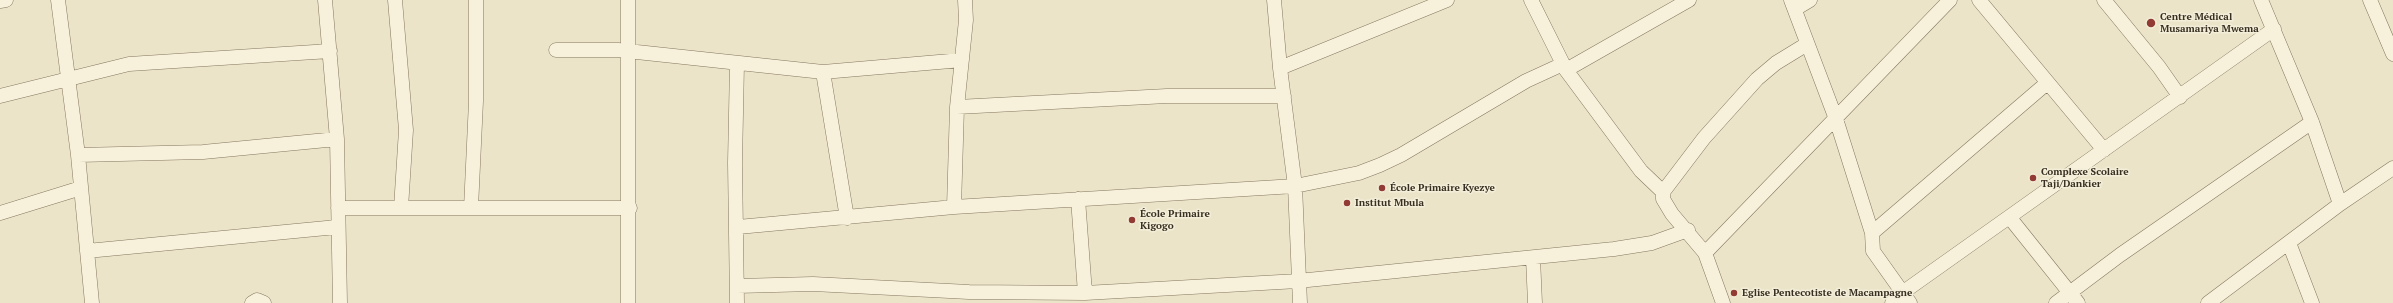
<!DOCTYPE html>
<html>
<head>
<meta charset="utf-8">
<style>
	body { margin:0 }
	canvas { display:block; background:#ebe4c9 }
</style>
</head>
<body>
<canvas width="2393" height="303"></canvas>
<script>
const ctx = document.querySelector('canvas').getContext('2d');
ctx.lineJoin = 'round';
const poly = rows => new Path2D(rows.map(r => 'M' + r).join(''));
function stroke(path, color, width, dash) { ctx.strokeStyle = color; ctx.lineWidth = width; ctx.lineCap = dash ? 'butt' : 'round'; ctx.setLineDash(dash || []); ctx.stroke(path); }
function drawText(font, color, halo, rows, align = 'center') {
  ctx.font = font + ' "PT Serif",serif'; ctx.lineWidth = 3; ctx.setLineDash([]); ctx.textBaseline = 'middle'; ctx.strokeStyle = halo; ctx.fillStyle = color; for (const [text, x, y, turn = 0] of rows) {
    ctx.save(); ctx.translate(x, y); ctx.rotate((+turn || 0) * Math.PI / 180); ctx.textAlign = isNaN(turn) ? turn : align; if (halo) ctx.strokeText(text, 0, 0); ctx.fillText(text, 0, 0); ctx.restore();
  }
}
const minor = poly([
	[58,0,78,155,92,303],
	[325,0,337,139,340,303],
	[395,0,406,130,401,208],
	[628,0,628,303],
	[1274,0,1280,68,1295,186,1300,303],
	[1531,0,1566,70,1641,171,1663,192,1663,199,1672,214,1705,253,1723,303],
	[1791,0,1836,119,1872,233,1873,251,1910,303],
	[1979,0,2104,150],
	[2104,0,2159,67,2180,97],
	[2261,0,2312,122,2340,204],
	[2370,0,2393,54],
	[0,1,6,0],
	[1795,9,1810,0],
	[556,50,618,50,823,72,962,60],
	[737,64,735,163,737,303],
	[1280,68,1447,0],
	[1566,70,1689,0],
	[823,72,847,218],
	[0,96,129,64,330,51],
	[957,107,1167,96,1284,96],
	[78,155,203,152,337,139],
	[1663,192,1704,138,1757,79,1776,63,1807,44],
	[1078,199,1085,293],
	[954,207,957,107,966,20,965,0],
	[338,208,630,208],
	[471,208,476,101,476,0],
	[0,213,81,188],
	[2010,218,2078,303],
	[738,227,954,207,1295,186,1359,173,1380,165,1401,155,1526,81,1563,64],
	[1872,233,2047,83],
	[2289,243,2312,303],
	[87,251,337,227],
	[1705,253,1950,0],
	[1533,258,1535,303],
	[737,286,813,284,969,292,1085,293,1298,281,1614,249,1652,243,1688,230],
	[252,303,257,300,264,303],
	[1892,303,1902,293,2274,29],
	[2056,303,2120,255,2312,122],
	[2208,303,2340,204,2393,168]
]);
const markers = [
	[2151,23,5,"#913b34"],
	[2033,178,4,"#913b34"],
	[1382,188,4,"#913b34"],
	[1347,203,4,"#913b34"],
	[1132,220,4,"#913b34"],
	[1734,293,4,"#913b34"]
];
const poiNames = [
	["Centre Médical",2160,17],
	["Musamariya Mwema",2160,29],
	["Complexe Scolaire",2041,172],
	["Taji/Dankier",2041,184],
	["École Primaire Kyezye",1390,188],
	["Institut Mbula",1355,203],
	["École Primaire",1140,214],
	["Kigogo",1140,226],
	["Eglise Pentecotiste de Macampagne",1742,293]
];
stroke(minor, '#86775f', 15);
stroke(minor, '#f7f1dc', 14);
for (const [x, y, r, color] of markers) { const dot = new Path2D(); dot.arc(x, y, r, 0, 2 * Math.PI); ctx.fillStyle = color; ctx.fill(dot); stroke(dot, '#f3eed8', 1.5); }
drawText('bold 10px', '#382e21', '#f3eed8', poiNames, 'left');
</script>
</body>
</html>
